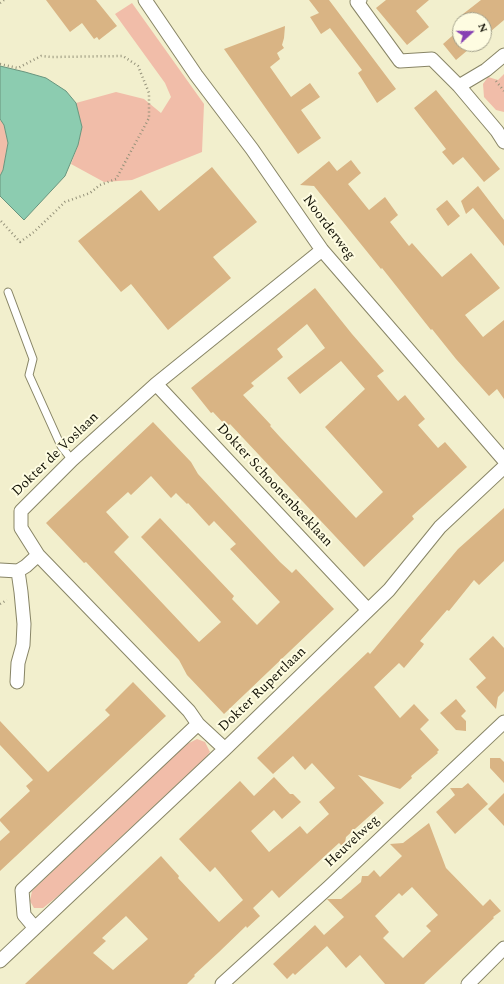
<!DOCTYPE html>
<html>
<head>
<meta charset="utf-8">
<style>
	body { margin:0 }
	#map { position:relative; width:504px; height:984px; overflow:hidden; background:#f2efcd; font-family:Spectral,serif }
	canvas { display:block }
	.north { position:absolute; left:452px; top:12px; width:40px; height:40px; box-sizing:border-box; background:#fefce1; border:1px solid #a09e89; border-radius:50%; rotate:69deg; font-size:11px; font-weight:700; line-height:16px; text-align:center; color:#131206 }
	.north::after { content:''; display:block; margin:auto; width:14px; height:18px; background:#8640b3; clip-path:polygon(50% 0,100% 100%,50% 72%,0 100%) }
</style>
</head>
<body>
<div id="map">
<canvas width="504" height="984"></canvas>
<div class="north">N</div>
</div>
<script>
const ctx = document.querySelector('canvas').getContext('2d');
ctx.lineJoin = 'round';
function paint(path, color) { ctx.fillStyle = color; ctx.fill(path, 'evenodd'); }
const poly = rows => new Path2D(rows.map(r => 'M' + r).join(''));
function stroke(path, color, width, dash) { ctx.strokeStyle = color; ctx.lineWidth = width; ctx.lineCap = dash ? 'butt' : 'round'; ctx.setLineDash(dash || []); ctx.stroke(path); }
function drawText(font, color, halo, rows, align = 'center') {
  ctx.font = font + ' Spectral,serif'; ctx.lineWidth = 4; ctx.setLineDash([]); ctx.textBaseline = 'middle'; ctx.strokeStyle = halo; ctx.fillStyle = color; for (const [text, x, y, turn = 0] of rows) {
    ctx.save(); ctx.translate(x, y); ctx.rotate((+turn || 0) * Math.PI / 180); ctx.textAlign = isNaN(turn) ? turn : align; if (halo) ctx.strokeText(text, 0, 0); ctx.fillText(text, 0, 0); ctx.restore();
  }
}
const green = poly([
	[132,3,204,104,202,152,132,180,104,182,71,164,78,145,82,127,76,103,116,92,144,99,161,113,171,97,165,83,115,14],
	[504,74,504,112,496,110,484,97,483,84,488,77,498,80],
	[0,120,4,125,8,143,3,170,0,176],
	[197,739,205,742,210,752,205,758,58,896,43,908,34,908,30,901,32,891,185,745]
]);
const water = poly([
	[0,66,25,72,46,78,66,91,76,103,82,127,78,145,65,176,24,220,0,196,0,176,3,170,8,143,4,125,0,119,0,66]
]);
const building = poly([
	[46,0,96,0,117,26,99,40,97,37,94,39,82,23,70,32],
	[309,0,329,0,396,89,377,103,358,73,362,70,330,28,321,34,310,17,319,13],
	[386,0,429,0,416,11,429,27,407,45,376,8],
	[481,0,504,0,504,20,484,37,484,20,468,20,463,14],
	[285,26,284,38,282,45,284,48,277,53,280,59,270,67,291,97,310,83,320,97,301,110,321,138,298,154,224,49],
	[460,29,460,44,475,44,456,60,443,44],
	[436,90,500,169,484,182,463,157,453,165,442,152,446,149,414,108],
	[351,160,361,173,348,184,369,210,385,197,398,215,390,222,409,246,412,243,442,277,471,253,500,288,465,315,483,337,504,320,504,399,497,389,489,396,456,359,432,329,431,330,382,268,381,269,314,186,300,185,329,161,337,171],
	[212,167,257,222,213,257,231,278,168,330,131,284,121,292,78,241,141,190,159,211],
	[478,186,504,220,504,246,473,208,466,214,461,201],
	[447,200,460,216,448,226,436,209],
	[315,288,352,334,384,371,377,376,398,401,405,395,425,419,418,425,438,448,445,442,467,467,412,516,414,519,364,567,230,424,227,427,213,412,211,413,191,388],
	[307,324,325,348,287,378,300,394,341,361,365,389,325,427,383,492,356,518,280,437,270,426,271,425,243,395,254,386,251,383,283,357,277,349],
	[153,422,191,462,198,474,280,562,292,573,296,569,334,609,224,714,187,675,179,660,104,581,86,562,84,563,46,523],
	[151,476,171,498,176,493,187,504,188,503,209,526,214,521,236,544,230,549,280,602,257,625,232,599,234,596,160,518,141,537,221,622,199,642,114,552,129,537,106,512,128,492,131,495],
	[504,508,504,561,479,585,474,580,449,611,447,610,420,641,424,644,422,647,404,668,399,663,374,687,400,718,414,704,429,720,420,729,439,750,437,752,438,753,411,776,412,778,400,789,358,775,384,803,346,837,344,848,339,843,279,898,272,890,253,908,260,916,247,928,246,926,219,952,194,975,195,976,187,984,25,984,161,856,179,876,178,878,219,922,243,900,215,867,210,872,179,839,240,781,254,796,274,777,290,794,293,794,301,802,282,819,274,810,251,831,269,852,300,826,307,834,329,814,319,802,335,788,312,763,305,770,293,756,273,774,257,758,368,652,370,654,458,549],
	[126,916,148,939,113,970,93,953,106,941,102,938],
	[493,636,504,648,504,691,498,697,496,709,476,687,486,678,469,659],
	[133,682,166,716,0,871,0,841,10,832,0,821,0,819,30,791,26,786,33,780,0,745,0,721,48,772,110,715,105,710],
	[456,699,466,711,461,716,466,721,466,731,456,730,440,713],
	[490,758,500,758,504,762,504,783,490,768],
	[468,783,488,804,455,834,436,812,455,795,450,788,462,788],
	[504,793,504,826,488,809],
	[429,823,446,868,483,906,490,899,501,911,493,917,494,918,424,984,385,984,360,955,346,968,327,946,295,975,293,973,287,979,273,964,315,925,324,935,344,917,327,899,341,899,361,882,362,876,368,876,374,870,380,877,402,856,390,844,403,843],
	[412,887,438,915,426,926,431,931,403,958,383,938,389,932,375,916,399,893,402,896]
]);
const path = poly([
	[0,3,4,0],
	[0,64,18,68,41,56,52,57,123,56,138,66,149,93,149,118,116,179,100,185,90,193,65,202,34,232,20,242,0,220],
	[496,81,504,91],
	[0,604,7,600]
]);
const lane = poly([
	[8,292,33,359,29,375,61,446,72,460]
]);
const street = poly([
	[145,0,196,75,252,149,322,250,504,460],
	[360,0,357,2,400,61,432,59,459,86,497,131,504,142],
	[459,86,486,70,504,55],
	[156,384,368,610],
	[0,570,18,571,26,566,38,555],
	[17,682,18,663,23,645,24,624,21,592,18,571],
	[225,749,198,724,189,711,38,555,21,528,21,511,72,460,156,384,322,250],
	[35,928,24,915,22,890,198,724],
	[0,961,225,749,389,590,440,527,504,467],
	[222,984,329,887,504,722],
	[468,984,504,948]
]);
const streetNames = [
	["Noorderweg",328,228,53],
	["Dokter de Voslaan",56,455,-44],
	["Dokter Schoonenbeeklaan",274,486,47],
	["Dokter Rupertlaan",263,690,-44],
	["Heuvelweg",353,842,-43]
];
paint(green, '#f1bda9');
paint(water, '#8cccb0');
stroke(water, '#68947d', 1);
paint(building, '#d9b484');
stroke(lane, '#888566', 9);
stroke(street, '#888566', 15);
stroke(path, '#95927a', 2.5, [1, 3]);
stroke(lane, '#fff', 7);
stroke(street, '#fff', 13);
drawText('14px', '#131206', '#fefce1', streetNames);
</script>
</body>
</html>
